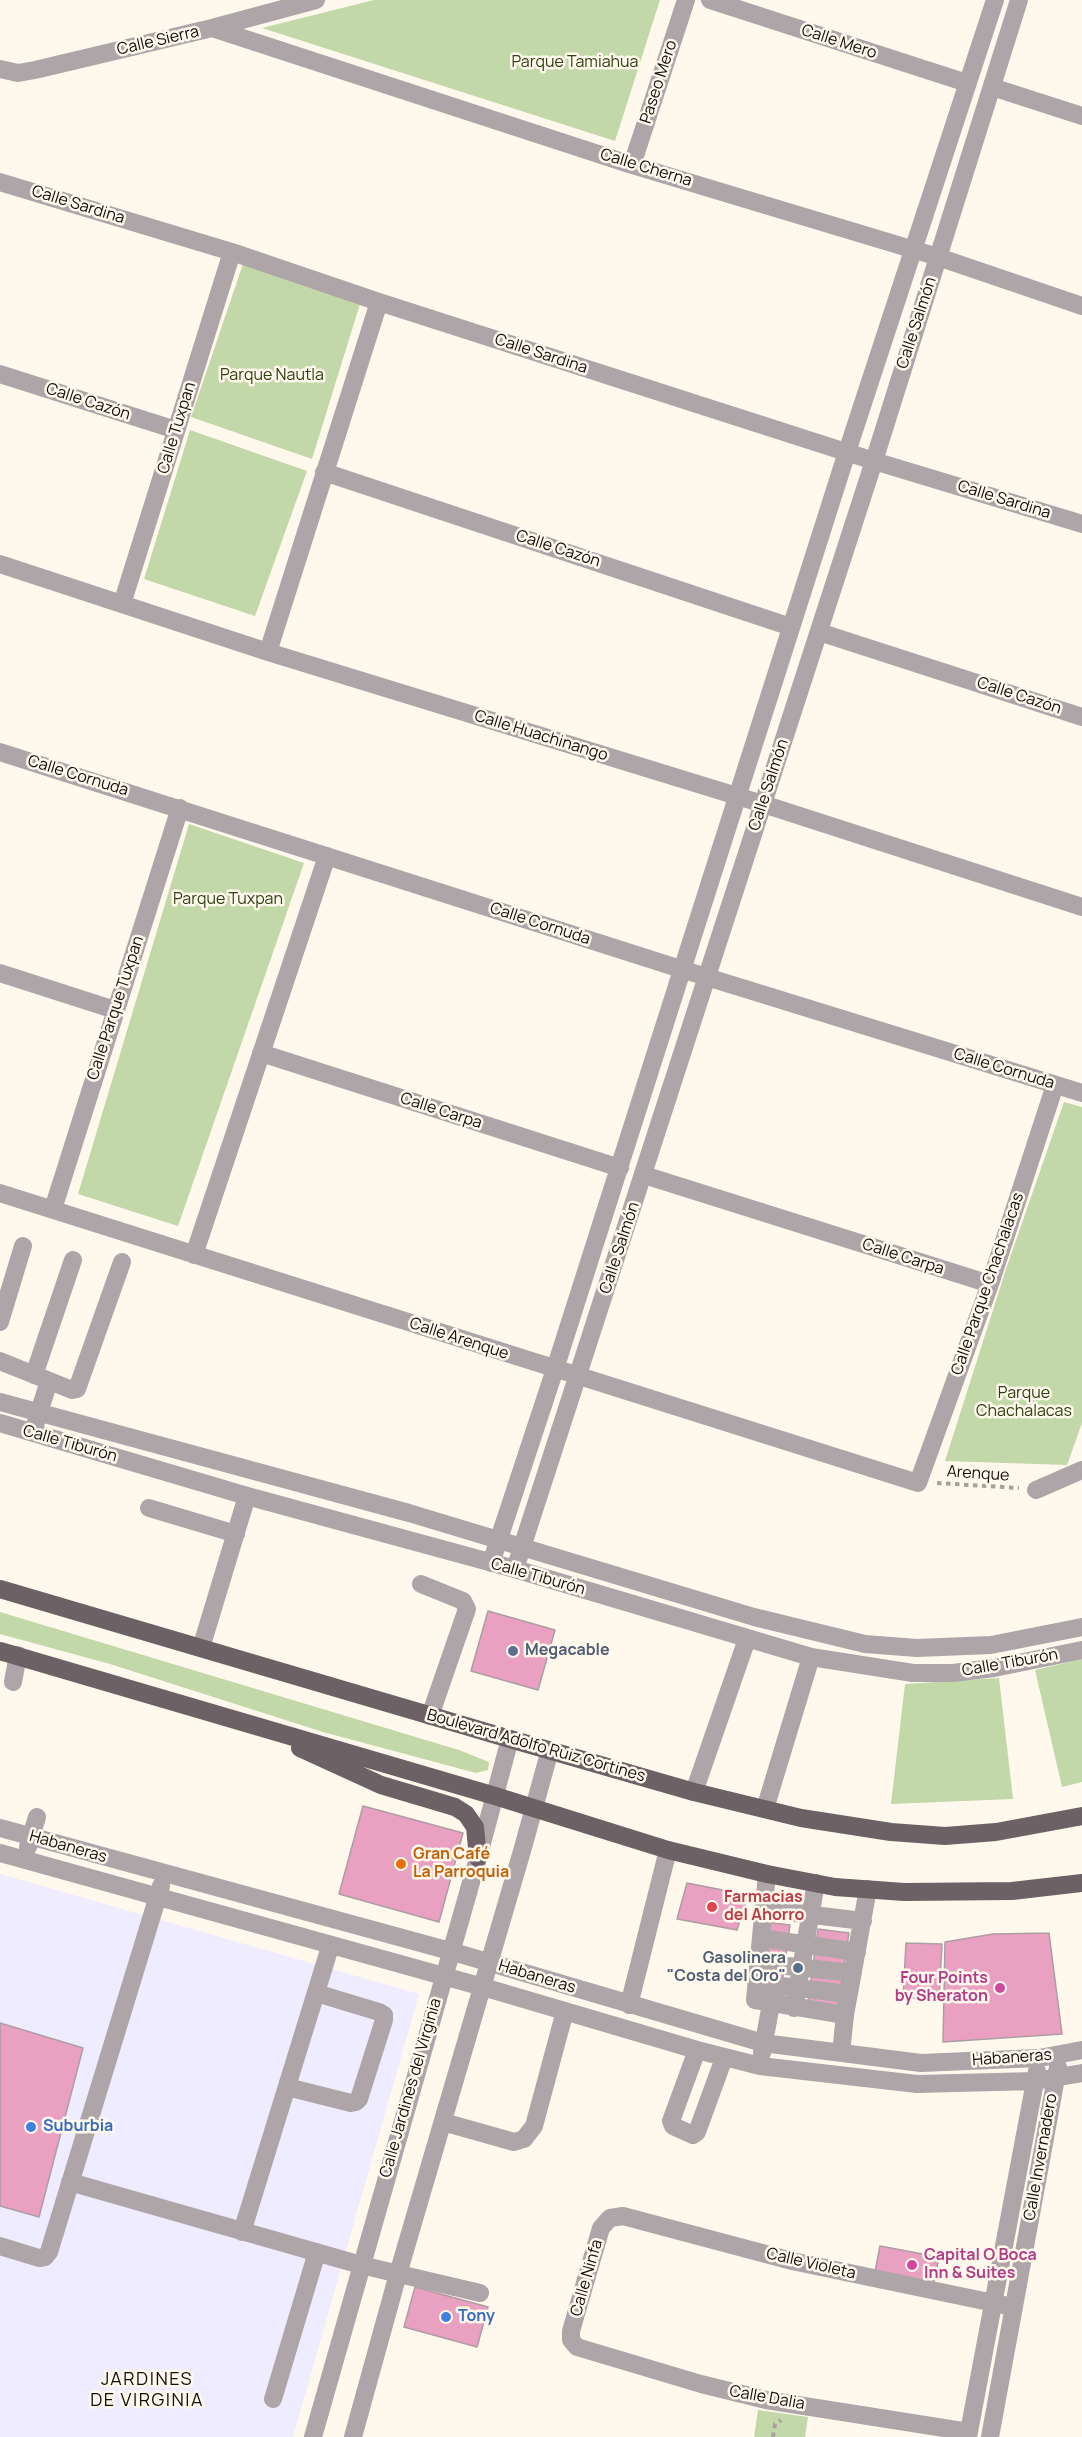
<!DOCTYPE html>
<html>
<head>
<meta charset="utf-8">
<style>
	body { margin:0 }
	canvas { display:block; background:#fff8ed }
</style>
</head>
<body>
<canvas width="1082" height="2437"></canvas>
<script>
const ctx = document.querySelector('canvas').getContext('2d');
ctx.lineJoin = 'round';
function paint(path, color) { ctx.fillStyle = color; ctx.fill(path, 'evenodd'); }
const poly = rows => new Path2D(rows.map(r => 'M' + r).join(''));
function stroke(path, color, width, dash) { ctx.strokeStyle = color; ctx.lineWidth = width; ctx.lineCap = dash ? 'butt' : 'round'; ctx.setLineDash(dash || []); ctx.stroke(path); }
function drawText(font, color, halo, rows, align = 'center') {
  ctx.font = font + ' Manrope,sans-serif'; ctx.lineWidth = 5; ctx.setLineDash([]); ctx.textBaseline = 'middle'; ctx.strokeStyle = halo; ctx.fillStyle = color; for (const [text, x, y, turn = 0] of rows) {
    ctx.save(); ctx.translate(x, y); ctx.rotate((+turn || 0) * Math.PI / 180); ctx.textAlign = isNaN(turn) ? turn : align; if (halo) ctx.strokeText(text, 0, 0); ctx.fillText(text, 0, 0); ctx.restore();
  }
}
const commercial = poly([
	[0,1874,419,1994,293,2437,0,2437]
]);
const green = poly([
	[374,0,660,0,615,141,262,28],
	[243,264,360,304,312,459,191,417],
	[190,430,307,471,255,616,144,579],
	[189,824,304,863,178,1226,78,1194],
	[1064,1102,1082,1107,1082,1423,1067,1465,945,1461,1006,1269],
	[0,1612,459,1750,489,1762,488,1770,476,1773,323,1732,110,1664,0,1634],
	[1082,1659,1082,1782,1062,1787,1035,1670],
	[999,1678,1013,1799,891,1804,905,1684],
	[758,2410,808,2417,805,2437,754,2437]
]);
const building = poly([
	[488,1611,555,1630,538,1690,471,1671,488,1611],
	[363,1806,463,1833,439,1922,339,1894,363,1806],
	[687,1883,748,1895,737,1930,677,1919,687,1883],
	[765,1922,790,1925,780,1999,756,1996,765,1922],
	[818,1929,849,1933,838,2006,808,2002,818,1929],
	[1049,1933,1062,2034,943,2042,945,1942,993,1934,1049,1933],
	[906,1943,942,1944,939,1999,903,1998,906,1943],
	[0,2023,83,2048,39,2217,0,2206,0,2023],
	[880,2246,939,2257,934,2283,875,2272,880,2246],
	[415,2287,488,2307,477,2347,404,2327,415,2287]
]);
const path = poly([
	[937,1483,1019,1488],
	[773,2437,775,2424,781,2420]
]);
const minor = poly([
	[710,0,967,83],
	[212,28,632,165,938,257,1082,306],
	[0,69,18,73,35,70,212,28,316,0],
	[992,87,1082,116],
	[632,165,686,0],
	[0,182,232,252,379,302,874,461,1082,524],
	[0,374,176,430],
	[324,472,791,627],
	[0,564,268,652,763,804,1082,907],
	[122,604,232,252],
	[819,632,1082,717],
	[268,652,379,302],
	[0,752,684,970,1082,1093],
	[0,973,115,1010],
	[261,1053,620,1168],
	[644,1175,990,1284],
	[0,1193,918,1483,990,1284,1055,1085],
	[53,1209,180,808],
	[194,1255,327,856],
	[0,1322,23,1246],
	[0,1361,72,1390,77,1389,122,1262],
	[34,1375,73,1260],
	[0,1402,409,1513,754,1617,865,1644,917,1648,991,1645,1082,1627],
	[0,1423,247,1496,515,1569,811,1657,913,1673,953,1673,994,1668,1082,1650],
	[35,1425,49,1381],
	[1036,1490,1082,1470],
	[149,1508,236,1534],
	[491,1563,555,1369,847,452,995,0],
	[515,1569,874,461,1019,0],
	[421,1584,463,1601,467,1609,430,1716],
	[201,1648,247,1496],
	[13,1682,18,1655],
	[694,1792,747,1639],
	[765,1809,811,1657],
	[0,1828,450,1951,763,2043,921,2063,1039,2058,1082,2050],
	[28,1847,37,1817],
	[0,1853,483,1987,697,2050,760,2066,917,2084,1035,2081,1082,2073],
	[767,1874,755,2000,845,2015],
	[763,1909,863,1921],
	[761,1938,857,1952],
	[758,1963,853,1973],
	[756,1983,849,1994],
	[629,2005,668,1850],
	[794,2008,816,1883],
	[697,2050,671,2121,673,2126,693,2135,697,2132,724,2058],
	[762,2053,771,2004],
	[841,2053,845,2015,868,1889],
	[287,2087,351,2103,356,2102,359,2099,384,2020,384,2015,379,2012,316,1993],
	[443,2122,514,2142,524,2139,534,2126,565,2011],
	[70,2182,361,2265,480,2293],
	[242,2232,330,1947],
	[0,2246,39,2258,45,2257,49,2252,161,1886],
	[273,2399,317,2252],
	[969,2432,766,2400,701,2384,577,2347,571,2340,571,2331,601,2228,610,2218,623,2216,792,2261,1013,2307],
	[313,2437,478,1858,510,1739],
	[353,2437,398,2274,522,1851,550,1750],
	[968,2437,1037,2071],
	[990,2437,1058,2067]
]);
const major = poly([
	[0,1589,510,1739,694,1792,801,1818,891,1832,945,1836,996,1832,1082,1816],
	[0,1651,495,1796,668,1850,767,1874,835,1887,904,1892,1012,1891,1082,1883],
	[300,1748,381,1785,455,1807,466,1814,475,1827,478,1858]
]);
const markers = [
	[513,1651,6,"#5c6f8a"],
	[401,1864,6,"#e8710a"],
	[712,1907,6,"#e0444e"],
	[798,1968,6,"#5c6f8a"],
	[1000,1988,6,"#d1479c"],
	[31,2127,6,"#3f7fe0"],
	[912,2265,6,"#d1479c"],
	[446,2317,6,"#3f7fe0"]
];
const streetNames = [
	["Calle Sierra",158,41,-13],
	["Calle Mero",839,42,18],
	["Paseo Mero",659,82,-72],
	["Calle Cherna",646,168,17],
	["Calle Sardina",78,205,17],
	["Calle Salmón",917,323,-72],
	["Calle Sardina",541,354,18],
	["Calle Cazón",88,402,18],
	["Calle Tuxpan",177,428,-73],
	["Calle Sardina",1004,500,17],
	["Calle Cazón",558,549,18],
	["Calle Cazón",1019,696,18],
	["Calle Huachinango",541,736,17],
	["Calle Cornuda",78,776,17],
	["Calle Salmón",769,785,-72],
	["Calle Cornuda",540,924,18],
	["Calle Parque Tuxpan",116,1008,-72],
	["Calle Cornuda",1004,1069,17],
	["Calle Carpa",441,1111,18],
	["Calle Salmón",620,1248,-72],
	["Calle Carpa",903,1257,18],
	["Calle Parque Chachalacas",988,1284,-71],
	["Calle Arenque",459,1339,18],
	["Calle Tiburón",70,1444,16],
	["Arenque",978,1474,4],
	["Calle Tiburón",538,1577,16],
	["Calle Tiburón",1010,1663,-10],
	["Boulevard Adolfo Ruiz Cortines",536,1746,16],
	["Habaneras",68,1847,16],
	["Habaneras",537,1977,17],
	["Habaneras",1012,2058,-4],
	["Calle Jardines del Virginia",411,2088,-74],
	["Calle Invernadero",1041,2157,-80],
	["Calle Violeta",811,2264,13],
	["Calle Ninfa",587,2278,-74],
	["Calle Dalia",767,2398,10]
];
const parkNames = [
	["Parque Tamiahua",575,63],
	["Parque Nautla",272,376],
	["Parque Tuxpan",228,900],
	["Parque",1024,1394],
	["Chachalacas",1024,1412]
];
const serviceNames = [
	["Megacable",525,1651],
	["Gasolinera",786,1959,"right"],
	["\"Costa del Oro\"",786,1977,"right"]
];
const foodNames = [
	["Gran Café",413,1855],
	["La Parroquia",413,1873]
];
const healthNames = [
	["Farmacias",724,1898],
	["del Ahorro",724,1916]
];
const hotelNames = [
	["Four Points",988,1979],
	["by Sheraton",988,1997],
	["Capital O Boca",924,2256,"left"],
	["Inn & Suites",924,2274,"left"]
];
const shopNames = [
	["Suburbia",43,2127],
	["Tony",458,2317]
];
const neighbourhoodNames = [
	["JARDINES",147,2380],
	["DE VIRGINIA",147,2401]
];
paint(commercial, '#eeecfe');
paint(green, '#c3d8a8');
paint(building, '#eaa1c1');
stroke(building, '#ac9da3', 1.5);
stroke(path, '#a7a199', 4, [4.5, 4.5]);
stroke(minor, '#ada5a7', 18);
stroke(major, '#6e6165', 18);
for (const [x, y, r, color] of markers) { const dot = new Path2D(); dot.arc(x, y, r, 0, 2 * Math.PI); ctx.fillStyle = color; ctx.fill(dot); stroke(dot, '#fff8ed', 2); }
drawText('16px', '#110e0a', '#fff8ed', streetNames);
drawText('16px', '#2f4110', '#fff8ed', parkNames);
drawText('bold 16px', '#4e5e75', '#fff8ed', serviceNames, 'left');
drawText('bold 16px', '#c56008', '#fff8ed', foodNames, 'left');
drawText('bold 16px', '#be3a42', '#fff8ed', healthNames, 'left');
drawText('bold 16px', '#b23c85', '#fff8ed', hotelNames, 'right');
drawText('bold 16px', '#366cbe', '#fff8ed', shopNames, 'left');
ctx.letterSpacing = '1.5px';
drawText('18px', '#110e0a', '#fff8ed', neighbourhoodNames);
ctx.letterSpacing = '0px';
</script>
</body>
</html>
